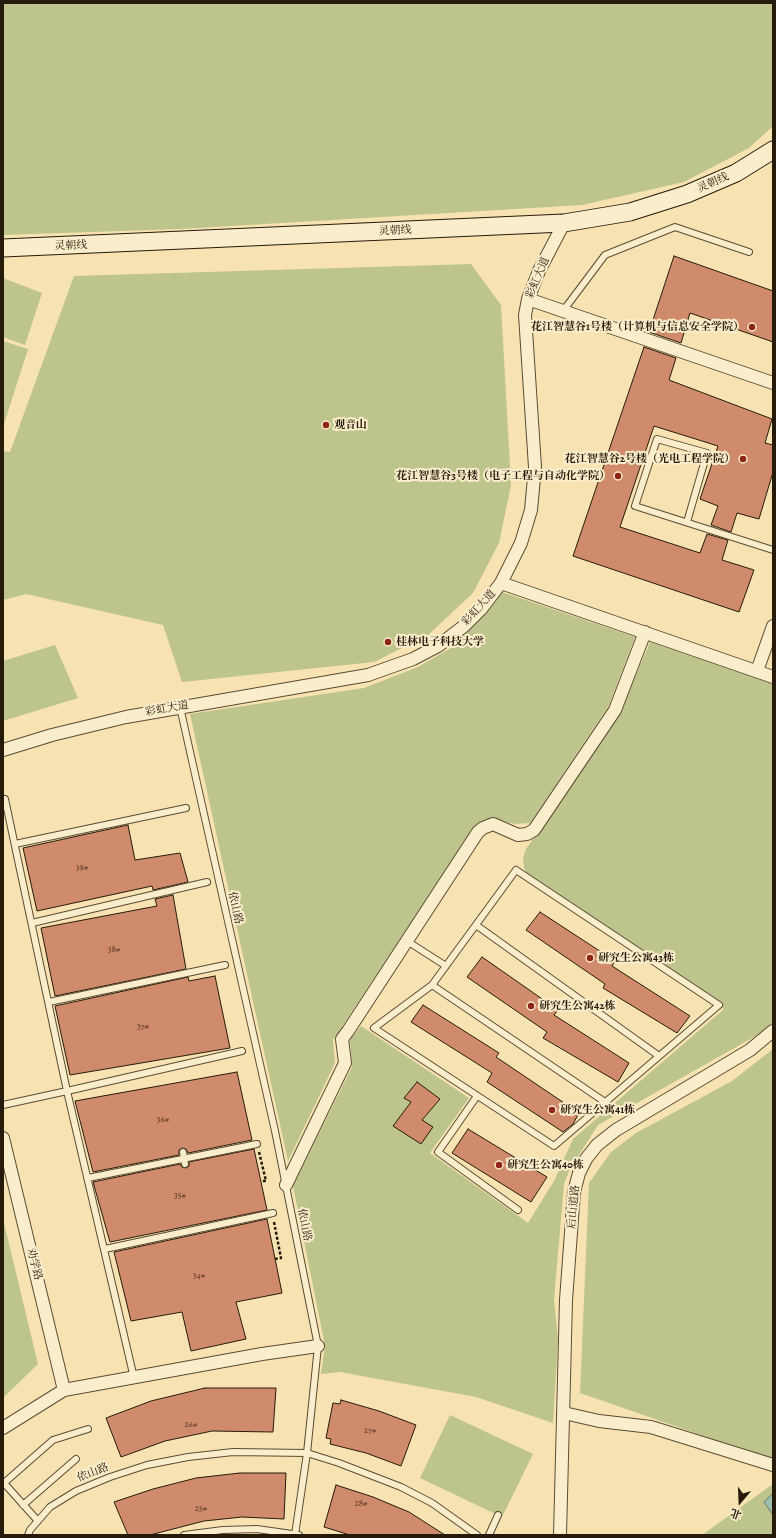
<!DOCTYPE html>
<html>
<head>
<meta charset="utf-8">
<style>
	body { margin:0 }
	#map { position:relative; width:776px; height:1538px; overflow:hidden; background:#f7e3b1; font-family:Alegreya,"Noto Serif SC",serif }
	canvas { display:block }
	.frame { position:absolute; inset:0; border:4px solid #261a0a; pointer-events:none }
	.north { position:absolute; left:720px; top:1482px; width:40px; height:40px; -webkit-text-stroke:3px #faedcc; paint-order:stroke; rotate:199deg; font-size:11px; font-weight:700; line-height:16px; text-align:center; color:#261a0a }
	.north::after { content:''; display:block; margin:auto; width:14px; height:18px; background:#261a0a; clip-path:polygon(50% 0,100% 100%,50% 72%,0 100%) }
</style>
</head>
<body>
<div id="map">
<canvas width="776" height="1538"></canvas>
<div class="frame"></div>
<div class="north">北</div>
</div>
<script>
const ctx = document.querySelector('canvas').getContext('2d');
ctx.lineJoin = 'round';
function paint(path, color) { ctx.fillStyle = color; ctx.fill(path, 'evenodd'); }
const poly = rows => new Path2D(rows.map(r => 'M' + r).join(''));
function stroke(path, color, width, dash) { ctx.strokeStyle = color; ctx.lineWidth = width; ctx.lineCap = dash ? 'butt' : 'round'; ctx.setLineDash(dash || []); ctx.stroke(path); }
function drawText(font, color, halo, rows, align = 'center') {
  ctx.font = font + ' Alegreya,"Noto Serif SC",serif'; ctx.lineWidth = 4; ctx.setLineDash([]); ctx.textBaseline = 'middle'; ctx.strokeStyle = halo; ctx.fillStyle = color; for (const [text, x, y, turn = 0] of rows) {
    ctx.save(); ctx.translate(x, y); ctx.rotate((+turn || 0) * Math.PI / 180); ctx.textAlign = isNaN(turn) ? turn : align; if (halo) ctx.strokeText(text, 0, 0); ctx.fillText(text, 0, 0); ctx.restore();
  }
}
const green = poly([
	[3,3,773,3,773,126,749,148,684,182,582,205,181,229,3,235],
	[471,264,501,305,511,485,499,543,473,593,428,635,374,662,182,682,163,625,26,594,3,600,3,451,10,452,74,276],
	[3,278,42,293,25,345,3,337],
	[3,341,28,349,3,427],
	[502,592,635,637,609,705,530,823,515,824,491,819,475,826,333,1040,335,1063,288,1161,190,714,364,688,418,667,451,648,475,624],
	[650,642,773,684,773,1024,767,1036,761,1033,598,1125,570,1169,564,1184,554,1300,558,1339,553,1423,476,1397,340,1372,321,1374,325,1346,293,1186,352,1067,350,1040,361,1026,469,1098,430,1153,528,1223,554,1181,573,1139,724,1009,528,878,524,867,523,858,526,849,620,713],
	[55,645,78,698,3,721,3,661],
	[773,1049,773,1460,580,1393,589,1183,611,1152,636,1133,732,1081],
	[3,1219,38,1364,3,1398],
	[450,1415,533,1454,502,1517,420,1478],
	[773,1484,773,1535,702,1535]
]);
const water = poly([
	[773,1493,773,1515,764,1502,773,1493]
]);
const building = poly([
	[674,256,773,291,773,342,690,313,681,343,649,332,674,256],
	[644,347,676,358,669,380,772,419,765,443,773,445,773,472,759,519,737,513,731,532,711,525,718,506,700,499,718,446,654,426,620,527,700,553,707,534,728,540,722,560,754,570,739,612,573,556,644,347],
	[128,825,135,860,180,853,188,882,153,890,152,886,37,911,23,848,128,825],
	[173,895,186,969,55,996,41,928,157,906,155,899,173,895],
	[540,912,615,961,612,966,690,1016,677,1033,603,988,605,984,526,930,540,912],
	[482,957,558,1010,554,1015,629,1063,618,1082,543,1038,547,1032,467,977,482,957],
	[215,976,230,1048,70,1075,55,1006,188,977,189,981,215,976],
	[423,1005,499,1053,496,1057,579,1113,573,1124,563,1132,487,1082,492,1073,411,1022,423,1005],
	[237,1072,252,1140,188,1153,186,1149,182,1148,179,1150,179,1155,93,1172,75,1101,237,1072],
	[417,1082,440,1099,422,1120,433,1127,421,1144,393,1126,411,1102,404,1098,417,1082],
	[468,1129,547,1177,531,1202,452,1153,468,1129],
	[254,1149,267,1210,110,1242,93,1182,180,1164,182,1167,186,1168,189,1166,189,1162,254,1149],
	[267,1219,282,1293,236,1302,246,1339,191,1351,182,1312,131,1321,114,1252,267,1219],
	[205,1388,276,1388,273,1432,212,1431,165,1441,121,1457,106,1418,151,1401,205,1388],
	[341,1400,379,1411,416,1425,401,1466,366,1453,330,1444,331,1439,326,1438,333,1403,340,1404,341,1400],
	[240,1473,286,1473,284,1519,242,1517,204,1521,150,1535,128,1535,114,1502,153,1489,196,1478,240,1473],
	[336,1485,373,1497,409,1512,445,1535,350,1535,324,1527,336,1485]
]);
const path = poly([
	[259,1152,266,1181,261,1181],
	[274,1222,281,1258,275,1259]
]);
const service = poly([
	[563,311,605,255,675,227,749,252],
	[687,522,707,453,657,439,635,506,773,550],
	[180,707,275,1131,318,1346,307,1453,295,1535],
	[5,799,67,1091,242,1051],
	[15,844,186,808],
	[516,870,719,1005,554,1146,374,1028,432,985,516,870],
	[32,923,207,882],
	[476,925,659,1056],
	[407,941,446,966],
	[432,985,605,1102],
	[49,1002,225,965],
	[477,1096,438,1152,518,1210],
	[3,1105,67,1091,134,1378],
	[183,1152,185,1164],
	[88,1178,257,1144],
	[105,1249,273,1213],
	[3,1482,38,1521],
	[4,1483,53,1440,88,1429],
	[23,1505,76,1459],
	[28,1535,30,1530,50,1507,76,1491,110,1477,147,1465,188,1457,233,1452,307,1453,339,1463,401,1487,432,1503,477,1535],
	[184,1535,223,1530,257,1529,299,1535],
	[489,1535,498,1515]
]);
const minor = poly([
	[528,299,773,383],
	[501,583,773,677],
	[757,671,773,626],
	[3,750,52,735,126,717,368,675,413,659,438,646,464,626,481,609,501,583,521,543,531,510,535,467,525,315,528,299,539,271,564,223],
	[3,1138,64,1390],
	[286,1185,345,1063,342,1039,348,1031,478,832,483,828,493,824,518,835,527,834,534,830,615,710,645,632],
	[564,1413,599,1421,651,1427,773,1465],
	[3,1428,64,1390,262,1354,318,1346],
	[560,1535,566,1300,574,1192,579,1173,586,1159,597,1145,616,1130,750,1050,773,1031]
]);
const secondary = poly([
	[3,248,564,223,630,212,687,194,736,173,773,150]
]);
const markers = [
	[752,327,4,"#8f2418"],
	[326,425,4,"#8f2418"],
	[743,459,4,"#8f2418"],
	[618,476,4,"#8f2418"],
	[388,642,4,"#8f2418"],
	[590,958,4,"#8f2418"],
	[531,1006,4,"#8f2418"],
	[552,1110,4,"#8f2418"],
	[499,1165,4,"#8f2418"]
];
const numberNames = [
	["39#",82,868],
	["38#",114,950],
	["37#",143,1027],
	["36#",163,1120],
	["35#",180,1196],
	["34#",199,1276],
	["26#",191,1425],
	["27#",370,1431],
	["28#",361,1504],
	["25#",201,1509]
];
const streetNames = [
	["灵朝线",713,183,-24],
	["灵朝线",395,231,-3],
	["灵朝线",71,246,-2],
	["彩虹大道",538,278,-67],
	["彩虹大道",479,608,-48],
	["彩虹大道",167,709,-10],
	["依山路",235,908,77],
	["后山道路",574,1207,-84],
	["依山路",304,1225,79],
	["劝学路",34,1264,76],
	["依山路",93,1473,-21]
];
const poiNames = [
	["花江智慧谷1号楼（计算机与信息安全学院）",744,327,"right"],
	["观音山",334,425],
	["花江智慧谷2号楼（光电工程学院）",735,459,"right"],
	["花江智慧谷3号楼（电子工程与自动化学院）",610,476,"right"],
	["桂林电子科技大学",396,642],
	["研究生公寓43栋",598,958],
	["研究生公寓42栋",539,1006],
	["研究生公寓41栋",560,1110],
	["研究生公寓40栋",507,1165]
];
paint(green, '#bdc48c');
paint(water, '#9dbead');
stroke(water, '#6d7c6c', 1);
paint(building, '#d08b6c');
stroke(building, '#261a0a', 1);
stroke(service, '#5a4c34', 8);
stroke(minor, '#5a4c34', 14);
stroke(secondary, '#261a0a', 19);
stroke(path, '#261a0a', 2.5, [3, 2]);
stroke(service, '#faedcc', 6);
stroke(minor, '#faedcc', 12);
stroke(secondary, '#faedcc', 17);
for (const [x, y, r, color] of markers) { const dot = new Path2D(); dot.arc(x, y, r, 0, 2 * Math.PI); ctx.fillStyle = color; ctx.fill(dot); stroke(dot, '#faedcc', 1.5); }
drawText('9px', '#503622', null, numberNames);
drawText('11px', '#261a0a', '#faedcc', streetNames);
drawText('bold 11px', '#261a0a', '#faedcc', poiNames, 'left');
</script>
</body>
</html>
